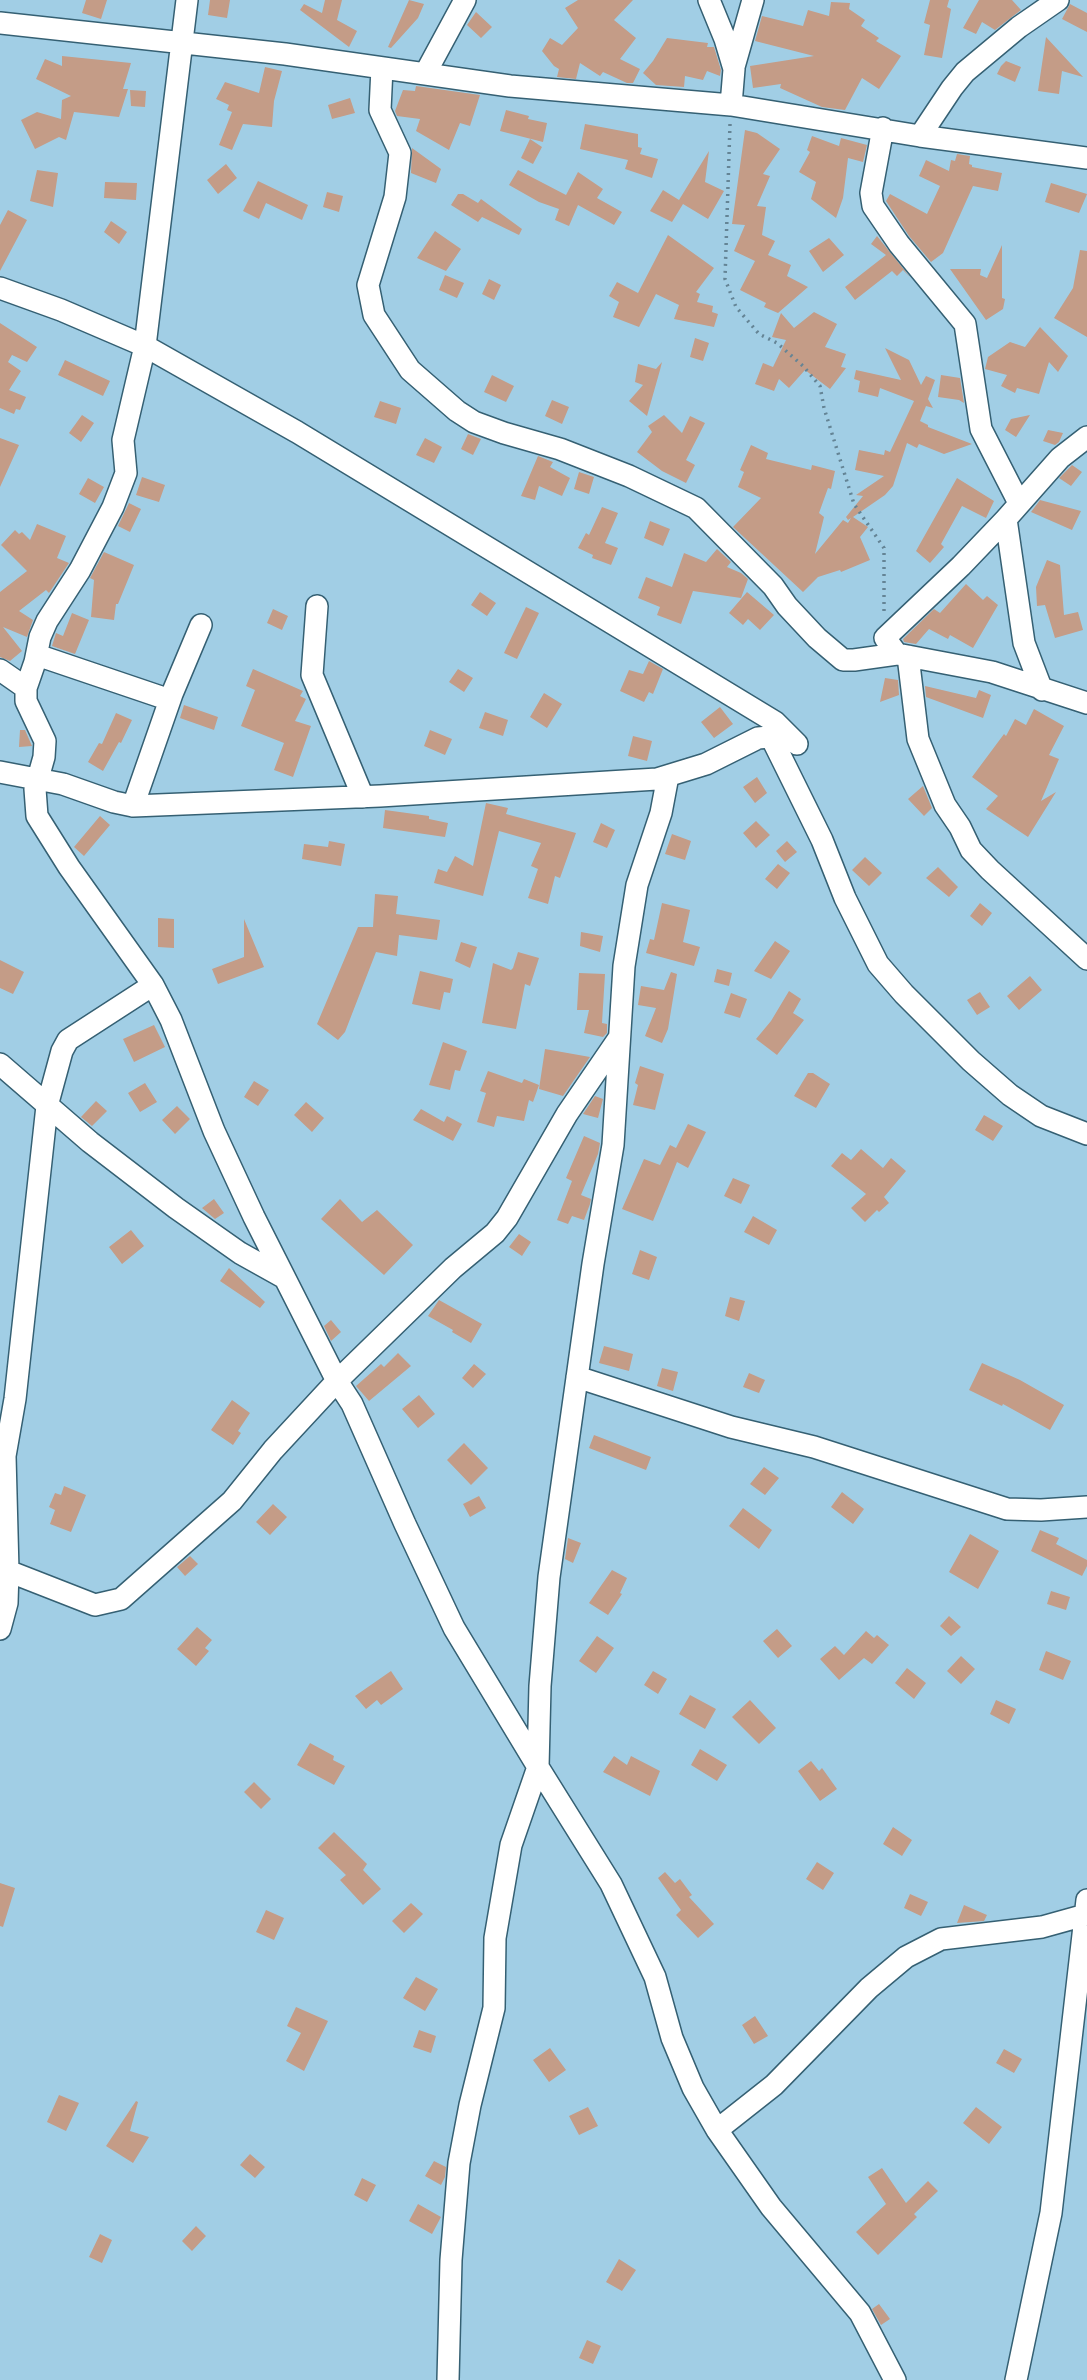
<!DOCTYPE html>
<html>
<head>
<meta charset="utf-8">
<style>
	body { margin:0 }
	canvas { display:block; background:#a1cee5 }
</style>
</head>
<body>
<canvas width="1087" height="2380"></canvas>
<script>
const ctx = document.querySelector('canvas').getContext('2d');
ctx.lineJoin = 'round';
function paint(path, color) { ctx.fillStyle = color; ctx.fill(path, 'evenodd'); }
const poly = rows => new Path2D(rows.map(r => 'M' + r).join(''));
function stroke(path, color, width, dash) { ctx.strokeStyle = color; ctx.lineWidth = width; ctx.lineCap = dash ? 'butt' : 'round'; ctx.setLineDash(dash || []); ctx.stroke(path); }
const building = poly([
	[86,0,107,0,101,19,82,13],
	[210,0,230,0,227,18,208,15],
	[325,0,342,0,337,20,357,31,349,47,300,10,304,4,322,13],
	[409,0,424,4,418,18,391,48,388,47],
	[578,0,633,0,614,20,636,38,620,59,640,69,633,83,627,83,603,72,600,76,580,63,576,79,557,77,559,69,554,66,542,51,550,38,562,45,578,28,565,8],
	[930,0,949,0,947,7,951,9,942,58,924,55,930,25,924,23],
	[979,0,1012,0,1021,10,995,30,982,22,976,34,963,28],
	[831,2,850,3,849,9,865,20,861,26,879,38,876,41,901,56,879,89,862,78,845,110,822,107,780,88,781,84,753,88,750,66,814,56,755,41,762,16,803,26,808,10,829,16],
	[1070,4,1087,13,1087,32,1062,19],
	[476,12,492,27,481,38,467,25],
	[1046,37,1083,77,1062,71,1059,94,1038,91],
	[667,38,708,43,707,47,714,47,721,70,720,76,707,71,703,80,685,76,684,87,656,85,643,73,653,61],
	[62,56,131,63,123,89,128,89,119,117,74,112,66,140,59,137,35,149,21,120,37,112,61,119,62,100,71,96,36,79,45,59,62,66],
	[1006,61,1021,67,1015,82,997,74,1001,66],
	[265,67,282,71,274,101,272,127,243,124,232,150,219,145,232,112,227,110,229,105,216,99,225,82,259,93],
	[416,86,480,95,470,126,460,123,449,150,416,131,420,119,397,116,395,111,403,90,415,91],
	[130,90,146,91,145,107,131,106],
	[350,98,355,113,332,119,328,105],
	[506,110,529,116,528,119,547,123,543,142,500,131],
	[585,124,638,134,638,147,642,148,640,154,658,159,652,178,625,169,628,160,580,149],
	[745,130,757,133,780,149,763,174,770,176,757,206,766,207,762,235,775,241,768,255,791,265,787,276,808,287,778,313,764,307,766,303,740,290,755,261,734,251,745,225,732,224],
	[812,136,839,146,841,138,867,145,863,162,848,158,843,198,836,218,811,199,816,182,799,172,810,152,807,150],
	[530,139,542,147,533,164,521,158],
	[412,148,441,169,436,183,411,173],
	[709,151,705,182,724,191,708,219,683,204,672,222,650,211,663,190,679,200],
	[957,154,970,156,969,164,972,165,972,167,1002,173,998,191,973,186,943,253,931,262,909,236,886,201,890,194,927,214,940,186,919,176,926,160,949,171,951,160,955,161],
	[226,164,237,178,218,194,207,180],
	[37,170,58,173,53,207,30,201],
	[518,170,566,195,578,172,603,189,597,198,622,212,614,225,578,205,569,226,555,220,559,209,539,202,509,185],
	[258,181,308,205,302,220,266,203,259,219,243,211],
	[105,182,137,183,136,200,104,198],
	[1051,183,1087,194,1079,213,1045,202],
	[327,192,343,196,339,212,323,207],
	[458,194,463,194,478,203,481,199,522,229,519,235,482,217,478,222,451,205],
	[8,210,27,220,0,271,0,225],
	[111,221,127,232,119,244,104,232],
	[435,231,461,249,446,271,417,258],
	[668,235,714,268,696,292,700,294,697,302,713,306,712,312,718,314,714,327,674,319,679,305,656,294,639,327,613,317,619,302,609,296,617,282,638,293],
	[877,236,910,277,903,270,897,276,892,271,855,300,845,287,886,255,871,244],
	[829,238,844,255,823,272,809,251],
	[1002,245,1002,298,1005,299,1003,309,986,320,950,269,981,269,980,275,987,278],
	[1080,250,1087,251,1087,337,1054,318,1073,288],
	[445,275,464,283,457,298,439,290],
	[489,279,501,285,494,300,482,294],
	[814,312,837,324,825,347,846,354,841,367,846,368,830,389,805,370,789,388,779,379,774,391,755,384,763,363,773,367,786,340,772,337,781,313,794,328],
	[0,323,37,347,27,362,12,355,8,362,21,371,9,390,26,397,20,410,16,409,14,414,0,408],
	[1040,327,1068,356,1058,372,1049,362,1039,394,1017,388,1015,393,1001,386,1007,375,985,369,988,357,1010,342,1025,347],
	[695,338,709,343,703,361,690,357],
	[885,348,909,360,921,385,926,376,935,380,928,399,933,408,926,406,920,421,928,425,928,427,972,444,944,454,919,444,917,448,907,443,893,486,885,495,853,517,868,527,860,537,870,560,841,572,840,570,818,577,803,592,733,527,761,498,738,487,744,472,740,470,751,445,768,453,766,459,811,470,812,465,835,471,831,489,828,488,819,513,824,517,815,554,843,520,848,523,851,518,848,520,846,517,863,496,856,495,884,476,855,470,859,450,884,455,885,450,890,452,914,401,880,388,878,397,858,392,860,381,854,379,856,370,901,380],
	[65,360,110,381,103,396,58,375],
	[662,362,660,370,647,416,629,401,643,385,635,382,638,364,656,369],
	[492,375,514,386,506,402,484,392],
	[941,375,960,378,964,403,959,400,938,397],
	[552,400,569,407,562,424,545,416],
	[380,401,401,408,396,424,374,417],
	[82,415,94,423,81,442,69,433],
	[664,415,682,433,690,416,705,423,686,460,695,465,686,483,662,471,637,452,652,432,648,426],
	[1030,415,1016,437,1005,430,1011,419],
	[1048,430,1063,433,1059,442,1055,445,1043,441],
	[468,434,481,439,473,455,461,449],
	[0,438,19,445,0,487],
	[425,438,442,447,434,463,416,455],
	[538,456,553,462,550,467,570,478,562,496,539,486,535,500,521,496],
	[1072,465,1082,472,1071,486,1059,478],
	[579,472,594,477,589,494,574,489],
	[142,477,165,485,159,502,136,495],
	[88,478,104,487,95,503,79,494],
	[957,478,994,501,986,518,962,506,941,544,944,547,930,563,916,551],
	[1040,500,1081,511,1072,530,1031,512],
	[129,503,141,509,130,532,118,526],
	[602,507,618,513,605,543,618,548,611,565,592,558,593,555,578,548,586,533,589,535],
	[650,521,670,529,663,546,644,538],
	[37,524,66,536,57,558,69,563,49,593,46,590,19,611,33,620,27,637,3,627,22,651,10,661,0,657,0,592,27,571,1,545,15,530,19,534,22,532,30,540],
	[717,549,731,562,727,567,741,573,748,579,741,598,693,591,681,624,657,615,660,607,638,598,646,577,672,587,684,553,706,562],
	[104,552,134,565,118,604,116,604,114,620,91,617,94,580,90,578],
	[1047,560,1060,565,1064,615,1078,612,1083,630,1055,638,1045,605,1037,606,1036,587],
	[966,584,983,600,987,596,998,605,973,648,950,635,948,639,929,629,916,644,904,642,903,639,934,609,940,613],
	[480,592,496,603,487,616,471,605],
	[747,592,774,615,760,630,748,619,743,625,729,613],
	[526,607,539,613,517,659,504,653],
	[273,609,288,616,282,630,267,623],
	[72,613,89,620,75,654,52,646,56,633,63,636],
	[649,661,663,669,653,694,649,692,644,702,620,691,629,670,643,674],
	[253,669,303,691,300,696,306,699,295,721,311,726,293,777,274,770,284,743,241,726,255,690,246,686],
	[458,669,473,678,464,692,449,682],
	[885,678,898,680,899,695,880,702],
	[925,686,976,698,979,690,991,695,983,718,926,697],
	[544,693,562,704,547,728,530,717],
	[184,705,218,717,214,730,180,718],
	[720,707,733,724,714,738,701,722],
	[1034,709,1064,726,1049,755,1059,759,1041,801,1056,792,1028,837,986,809,998,796,972,777,1004,734,1006,736,1015,719,1026,725],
	[485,712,508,720,503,736,479,728],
	[116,713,132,720,121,743,119,742,103,771,88,762,99,743,102,744],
	[20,730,25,730,32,746,19,747],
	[430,730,452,739,445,755,424,746],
	[633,736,652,741,647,761,628,756],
	[757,777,767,793,755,803,743,787],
	[923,786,932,808,924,816,908,799],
	[486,803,508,808,506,814,576,833,560,878,555,876,548,904,528,898,538,869,531,866,541,843,499,831,483,896,434,883,438,869,447,872,455,856,473,866],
	[385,810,429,816,429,819,448,823,445,837,383,828],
	[100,816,110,825,84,856,74,847],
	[756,821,770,835,756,848,743,833],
	[601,823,615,830,607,848,593,842],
	[672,834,691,841,685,860,665,854],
	[329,841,345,844,341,866,302,859,304,844,328,847],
	[787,841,797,852,785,862,776,851],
	[865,857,882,873,869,886,852,870],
	[778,864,790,873,777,889,765,879],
	[938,867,958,887,949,897,926,878],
	[375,894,398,896,396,914,440,920,437,940,399,935,397,956,376,952,345,1032,338,1040,317,1024,358,927,373,927],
	[662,903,690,910,683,942,700,947,694,966,646,953,650,939,654,940],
	[980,903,992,913,982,926,970,916],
	[158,918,174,919,174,948,158,947],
	[244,919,264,967,218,984,212,969,244,957],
	[581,932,603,936,600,952,580,946],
	[775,941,790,951,771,979,754,971],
	[461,942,477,947,470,968,455,961],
	[518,952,539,958,530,986,525,984,516,1029,482,1023,493,963,511,970,513,968],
	[0,960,24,972,13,994,0,988],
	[717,969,732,973,729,986,714,982],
	[420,971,453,979,450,993,444,992,440,1010,412,1004],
	[671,972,677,974,668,1029,662,1043,645,1036,656,1008,638,1005,641,986,664,990],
	[579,973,605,974,602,1023,607,1024,607,1033,603,1037,584,1033,589,1010,577,1010],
	[1030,976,1042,990,1019,1010,1007,996],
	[789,991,801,999,793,1013,804,1020,777,1055,756,1039,771,1021],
	[980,992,990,1007,977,1015,967,1000],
	[731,993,747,999,740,1018,724,1013],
	[154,1025,165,1047,134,1062,123,1039],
	[443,1042,467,1051,460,1071,455,1070,450,1090,429,1085],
	[545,1049,590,1057,563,1096,539,1089],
	[640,1066,664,1074,655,1110,633,1105,638,1085,635,1083],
	[488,1071,522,1083,524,1079,539,1085,533,1102,529,1100,524,1121,497,1116,494,1127,477,1122,486,1093,480,1091],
	[808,1073,813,1073,830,1084,816,1108,794,1096],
	[254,1081,269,1090,258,1106,244,1097],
	[145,1083,157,1102,140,1112,128,1093],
	[595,1096,603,1099,598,1118,583,1114],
	[96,1101,107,1111,92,1126,81,1117],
	[306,1102,324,1118,312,1132,294,1115],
	[177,1106,190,1119,175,1134,162,1120],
	[421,1109,444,1122,447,1116,462,1124,453,1141,413,1120],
	[984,1115,1003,1126,993,1141,975,1130],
	[688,1124,706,1132,688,1168,677,1162,653,1221,622,1209,644,1159,660,1165,670,1145,676,1148],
	[584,1136,600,1143,598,1154,581,1195,591,1199,590,1204,584,1220,572,1216,568,1224,557,1220,572,1181,566,1178],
	[861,1149,883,1168,891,1158,906,1171,884,1197,889,1203,879,1212,877,1210,865,1222,851,1208,866,1194,831,1166,842,1153,851,1160],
	[733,1178,750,1185,741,1204,724,1196],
	[214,1199,224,1213,215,1219,202,1208],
	[340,1199,362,1222,377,1210,413,1245,384,1275,321,1219],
	[753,1216,777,1230,769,1245,744,1232],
	[131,1230,144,1246,122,1264,109,1247],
	[519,1234,531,1242,522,1256,509,1247],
	[640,1250,657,1257,649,1280,632,1274],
	[229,1268,265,1302,260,1308,220,1281],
	[730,1297,745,1301,739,1321,725,1316],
	[439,1300,482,1324,471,1343,452,1332,453,1330,428,1316],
	[331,1320,341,1332,331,1341,324,1326],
	[604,1346,633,1354,629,1371,599,1363],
	[398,1353,411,1366,369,1401,356,1386,381,1364,384,1367],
	[982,1363,1020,1380,1064,1405,1050,1430,1003,1404,1002,1406,969,1390],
	[474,1364,486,1374,473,1388,462,1378],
	[662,1368,678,1372,673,1391,657,1386],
	[749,1373,765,1380,759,1393,743,1387],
	[419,1395,435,1414,418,1428,402,1409],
	[232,1400,250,1413,238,1431,241,1433,233,1445,211,1430],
	[594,1435,651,1457,646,1470,589,1448],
	[464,1443,488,1468,471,1485,447,1460],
	[764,1467,779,1478,765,1495,750,1484],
	[64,1486,86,1495,71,1532,50,1524,55,1510,49,1507,55,1493,61,1495],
	[842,1492,864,1509,853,1524,831,1507],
	[479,1496,486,1508,470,1517,463,1504],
	[273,1504,287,1517,270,1535,256,1522],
	[743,1508,772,1530,759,1549,729,1526],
	[1040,1530,1059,1538,1056,1544,1087,1560,1087,1566,1082,1576,1031,1551],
	[970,1534,999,1551,978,1589,949,1572],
	[568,1538,581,1543,573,1563,565,1559],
	[190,1556,198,1564,185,1576,177,1567],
	[612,1570,627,1578,620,1593,622,1594,608,1615,589,1603],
	[1051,1591,1070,1597,1066,1610,1047,1604],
	[949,1616,961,1627,951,1636,940,1626],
	[197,1627,212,1640,205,1648,209,1651,196,1666,177,1649],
	[777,1629,792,1646,778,1658,763,1641],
	[866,1631,874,1638,877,1635,889,1645,872,1664,864,1658,839,1680,820,1659,835,1646,844,1655],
	[597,1636,614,1648,596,1673,579,1661],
	[1046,1651,1071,1661,1063,1680,1039,1670],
	[961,1656,975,1669,961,1684,947,1671],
	[907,1668,926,1683,914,1699,895,1683],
	[391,1671,403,1689,381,1705,377,1700,366,1709,355,1696],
	[653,1671,667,1679,658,1694,644,1685],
	[690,1695,716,1709,705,1729,679,1714],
	[750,1700,776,1728,759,1744,732,1717],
	[996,1700,1016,1709,1009,1724,990,1714],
	[310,1743,334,1756,333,1760,345,1766,334,1785,297,1765],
	[700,1749,727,1765,717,1781,691,1765],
	[614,1756,627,1765,631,1756,660,1771,650,1796,603,1772],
	[811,1761,819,1771,822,1768,837,1789,820,1801,798,1771],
	[254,1782,271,1799,261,1809,244,1792],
	[893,1827,912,1840,902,1856,883,1844],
	[334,1832,367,1864,363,1870,381,1889,363,1905,340,1880,346,1875,318,1848],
	[817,1862,834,1873,823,1890,806,1879],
	[665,1872,675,1883,680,1879,692,1895,689,1897,714,1924,698,1938,676,1915,681,1910,658,1878],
	[0,1883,15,1888,3,1927,0,1926],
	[910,1894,928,1902,921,1916,904,1908],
	[411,1903,423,1914,404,1933,392,1921],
	[964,1905,987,1915,984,1921,957,1923],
	[266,1910,284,1918,274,1940,256,1932],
	[416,1977,438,1989,425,2011,403,1998],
	[296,2007,328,2021,304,2071,286,2061,301,2033,287,2026],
	[755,2016,768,2036,754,2044,742,2025],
	[419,2030,436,2036,431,2053,413,2047],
	[550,2048,566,2070,549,2082,533,2060],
	[1004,2049,1022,2059,1014,2073,996,2063],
	[59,2095,79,2103,66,2131,47,2122],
	[136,2101,138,2102,130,2131,149,2137,133,2163,106,2146],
	[588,2107,598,2126,579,2135,569,2116],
	[976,2107,1002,2127,989,2144,963,2123],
	[250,2154,265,2167,255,2178,240,2165],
	[434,2161,446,2167,445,2177,441,2185,425,2176],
	[882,2168,906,2203,928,2181,938,2191,914,2214,917,2217,878,2255,856,2232,886,2204,868,2177],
	[362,2178,376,2185,367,2202,354,2195],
	[418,2204,441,2217,432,2234,409,2221],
	[196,2226,206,2236,192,2251,182,2241],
	[100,2234,112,2240,102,2263,89,2257],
	[619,2259,636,2270,622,2291,606,2282],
	[879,2304,890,2319,881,2325,872,2309],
	[587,2340,601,2346,593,2364,579,2358]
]);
const path = poly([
	[730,124,725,279,736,307,759,334,777,343,803,366,820,386,824,408,854,504,884,548,884,612]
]);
const street = poly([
	[187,0,145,346,123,440,126,473,113,507,80,570,47,621,40,637,35,662,26,688,26,701,45,741,44,757,35,789,37,816,69,867,153,985,171,1020,214,1131,254,1217,337,1381,352,1404,405,1524,454,1628,538,1767,611,1884,655,1977,672,2038,693,2088,717,2130,771,2207,860,2313,895,2380],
	[709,0,725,39,734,69,731,105],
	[0,23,285,54,510,86,731,105,920,136,1087,158],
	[734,67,753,0],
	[382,68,380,110,400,153,395,197,368,285,374,315,410,370,457,411,474,422,504,433,560,449,629,476,696,508,773,586,787,606,817,638,843,660,854,660,897,654,992,672,1087,703],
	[425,74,465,0],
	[883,128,871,193,873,206,899,244,965,324,981,429,1019,503],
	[920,136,952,88,965,72,1019,27,1058,0],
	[0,288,61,310,145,346,297,432,775,722,797,744],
	[317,606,312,675,363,797],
	[897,654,885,638,961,566,1006,519],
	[37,655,170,700],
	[908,656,918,739,945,805,960,827,971,850,990,870,1087,959],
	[0,670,26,688],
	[1042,690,1024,643,1006,519,1060,458,1087,437],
	[0,772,63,784,114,802,133,806,380,796,657,779,706,764,758,738,769,737,773,741,822,840,845,898,878,964,904,994,971,1061,1010,1095,1041,1116,1087,1134],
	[133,806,172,694,201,625],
	[0,1064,90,1142,176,1208,240,1253,283,1277],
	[577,1377,731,1427,814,1447,1007,1509,1041,1510,1087,1507],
	[8,1571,95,1605,121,1599,232,1501,273,1450,337,1381,453,1268,495,1233,507,1218,567,1114,619,1038],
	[0,1629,7,1603,8,1571,5,1456,15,1399,47,1106,62,1051,68,1040,153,985],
	[717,2130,774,2085,869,1988,906,1957,941,1939,1042,1927,1085,1915],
	[448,2380,451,2260,459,2163,470,2105,494,2008,495,1938,511,1845,538,1767,540,1686,549,1577,593,1264,613,1145,624,966,637,885,661,813,668,776],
	[1016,2380,1051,2213,1087,1900]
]);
paint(building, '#c49c87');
stroke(street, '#356073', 24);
stroke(path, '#648495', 3.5, [2, 5]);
stroke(street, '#fff', 21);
</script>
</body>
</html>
